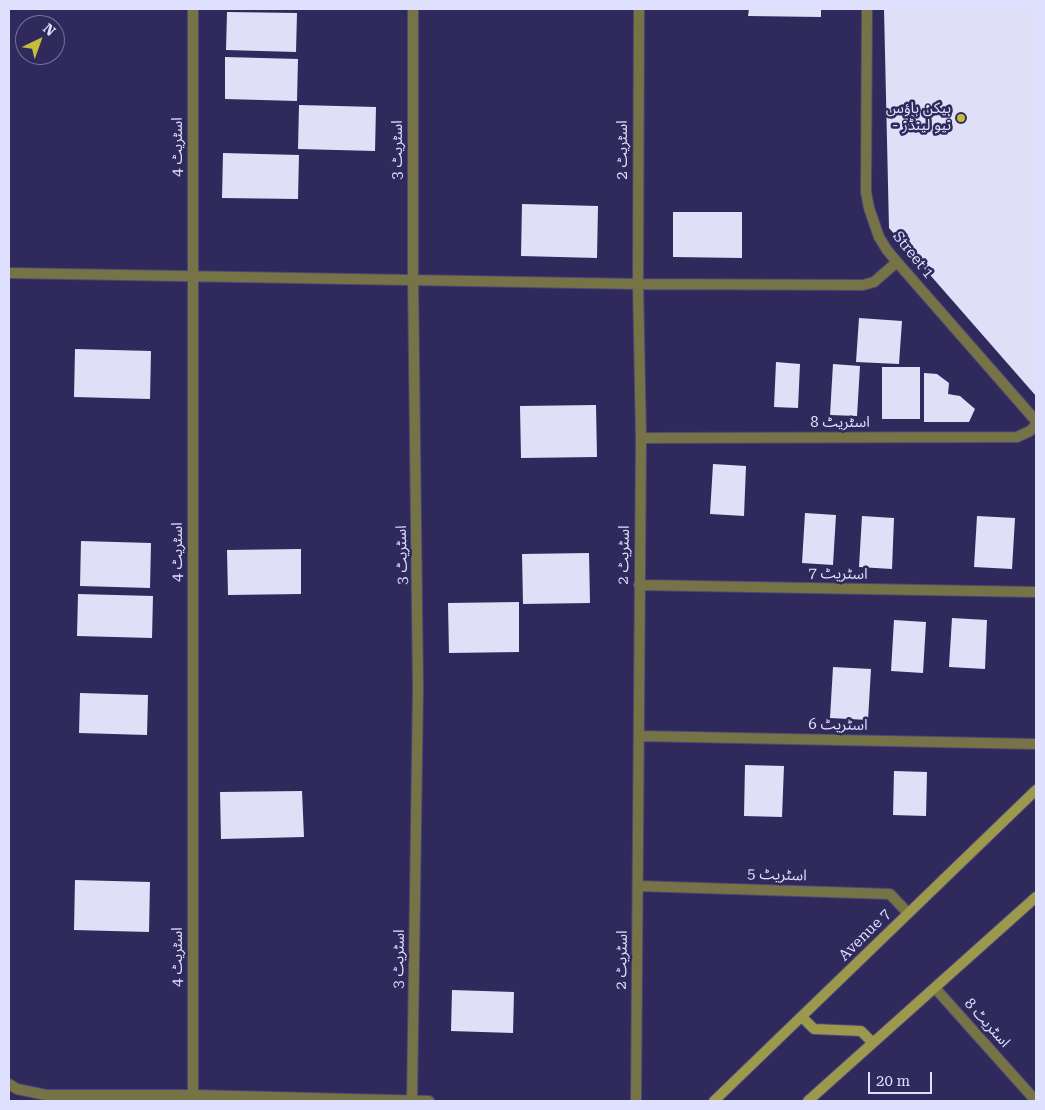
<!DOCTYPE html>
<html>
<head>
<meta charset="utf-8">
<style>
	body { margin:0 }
	#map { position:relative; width:1045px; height:1110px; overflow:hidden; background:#302a5c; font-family:"Roboto Serif",serif }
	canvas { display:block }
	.frame { position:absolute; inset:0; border:10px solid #dfdffe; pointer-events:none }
	.north { position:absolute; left:15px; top:15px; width:50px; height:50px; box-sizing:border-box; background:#302a5c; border:1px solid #76729d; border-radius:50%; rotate:42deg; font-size:14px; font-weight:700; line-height:20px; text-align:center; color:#dfdffe }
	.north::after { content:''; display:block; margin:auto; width:18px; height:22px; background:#c4bc3d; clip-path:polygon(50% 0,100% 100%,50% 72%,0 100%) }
	.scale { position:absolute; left:868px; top:1072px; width:64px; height:22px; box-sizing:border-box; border:2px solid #dfdffe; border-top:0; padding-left:6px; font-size:15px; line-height:18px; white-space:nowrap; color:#dfdffe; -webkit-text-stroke:4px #302a5c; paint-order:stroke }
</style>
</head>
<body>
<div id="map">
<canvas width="1045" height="1110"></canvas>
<div class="frame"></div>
<div class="north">N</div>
<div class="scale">20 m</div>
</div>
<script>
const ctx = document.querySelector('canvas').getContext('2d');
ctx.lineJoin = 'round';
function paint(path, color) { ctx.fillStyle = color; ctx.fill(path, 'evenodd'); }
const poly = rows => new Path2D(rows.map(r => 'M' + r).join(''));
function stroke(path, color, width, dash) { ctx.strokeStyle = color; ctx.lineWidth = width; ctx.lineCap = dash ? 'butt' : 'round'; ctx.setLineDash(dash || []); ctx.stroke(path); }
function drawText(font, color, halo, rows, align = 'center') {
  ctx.font = font + ' "Roboto Serif","Noto Sans Arabic",serif'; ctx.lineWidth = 5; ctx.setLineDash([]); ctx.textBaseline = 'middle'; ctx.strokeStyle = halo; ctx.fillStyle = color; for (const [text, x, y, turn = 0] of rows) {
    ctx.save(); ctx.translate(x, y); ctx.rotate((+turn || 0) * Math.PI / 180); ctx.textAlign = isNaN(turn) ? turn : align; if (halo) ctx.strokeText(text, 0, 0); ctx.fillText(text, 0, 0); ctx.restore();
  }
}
const building = poly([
	[749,9,821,9,821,17,748,16],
	[884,9,1036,9,1036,396,889,228],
	[227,12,297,13,296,52,226,50],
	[225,57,298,59,297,101,225,99],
	[299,105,376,107,375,151,298,149],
	[223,153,299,155,298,199,222,198],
	[522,204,598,206,597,258,521,256],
	[673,212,742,212,742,258,673,257],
	[859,318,902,321,899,364,856,362],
	[75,349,151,351,150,399,74,397],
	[776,362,800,364,798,408,774,407],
	[833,364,860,366,857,416,830,415],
	[882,367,920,367,920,419,882,419],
	[924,373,937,374,949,383,948,394,960,396,975,409,969,422,924,422],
	[596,405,597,457,521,458,520,406],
	[713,464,746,466,744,516,710,514],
	[805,513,836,515,833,565,802,563],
	[862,516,894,518,892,569,859,567],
	[977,516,1015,518,1012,569,974,567],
	[81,541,151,543,150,588,80,586],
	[301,549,301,594,228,595,227,550],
	[589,553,590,603,523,604,522,554],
	[78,594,153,596,152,638,77,636],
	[519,602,519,652,449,653,448,603],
	[952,618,987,620,985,669,949,667],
	[894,620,926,622,923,673,891,671],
	[833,667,871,669,868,720,830,718],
	[80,693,148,695,147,735,79,733],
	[745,765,784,766,782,817,744,816],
	[894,771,927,772,926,816,893,815],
	[302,791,304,837,221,839,220,792],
	[75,880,150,882,149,932,74,930],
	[452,990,514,992,513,1033,451,1031]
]);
const street = poly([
	[193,9,193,1095],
	[867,9,866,192,869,208,879,237,887,250,897,262,1036,421],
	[9,273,638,284,863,285,874,282,897,262],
	[641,438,1017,437,1030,431,1036,425],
	[639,585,1036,592],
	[639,736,1036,744],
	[638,886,890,894,908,913],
	[935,988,1036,1101],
	[9,1084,17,1089,46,1095,193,1095,429,1101],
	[412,1101,418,688,413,279,413,9],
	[636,1101,641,438,638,284,639,9]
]);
const secondary = poly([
	[802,1017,814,1029,861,1031,873,1043],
	[714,1101,1036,790],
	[808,1101,1036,897]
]);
const markers = [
	[961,118,5,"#c4bc3d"]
];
const poiNames = [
	["بیکن ہاؤس",951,109],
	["- نیو لینڈز",951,126]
];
const streetNames = [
	["اسٹریٹ 4",178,147,-90],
	["اسٹریٹ 3",398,150,-90],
	["اسٹریٹ 2",623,150,-90],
	["Street 1",913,255,51],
	["اسٹریٹ 8",840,423],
	["اسٹریٹ 4",178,552,-90],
	["اسٹریٹ 3",402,555,-91],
	["اسٹریٹ 2",624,555,-89],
	["اسٹریٹ 7",838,574,1],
	["اسٹریٹ 6",838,725,1],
	["اسٹریٹ 5",777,875,2],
	["Avenue 7",865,935,-45],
	["اسٹریٹ 4",178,957,-90],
	["اسٹریٹ 3",399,959,-89],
	["اسٹریٹ 2",622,960,-89],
	["اسٹریٹ 8",987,1023,48]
];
paint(building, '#dfdff8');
stroke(street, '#4c4776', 12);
stroke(secondary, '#4c4776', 12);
stroke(street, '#767446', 10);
stroke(secondary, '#9c984c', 10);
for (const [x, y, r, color] of markers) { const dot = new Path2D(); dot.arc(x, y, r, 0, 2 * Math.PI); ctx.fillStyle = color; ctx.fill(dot); stroke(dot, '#302a5c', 2); }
drawText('15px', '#dfdffe', '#302a5c', poiNames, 'right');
drawText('15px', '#dfdffe', '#302a5c', streetNames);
</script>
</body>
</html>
